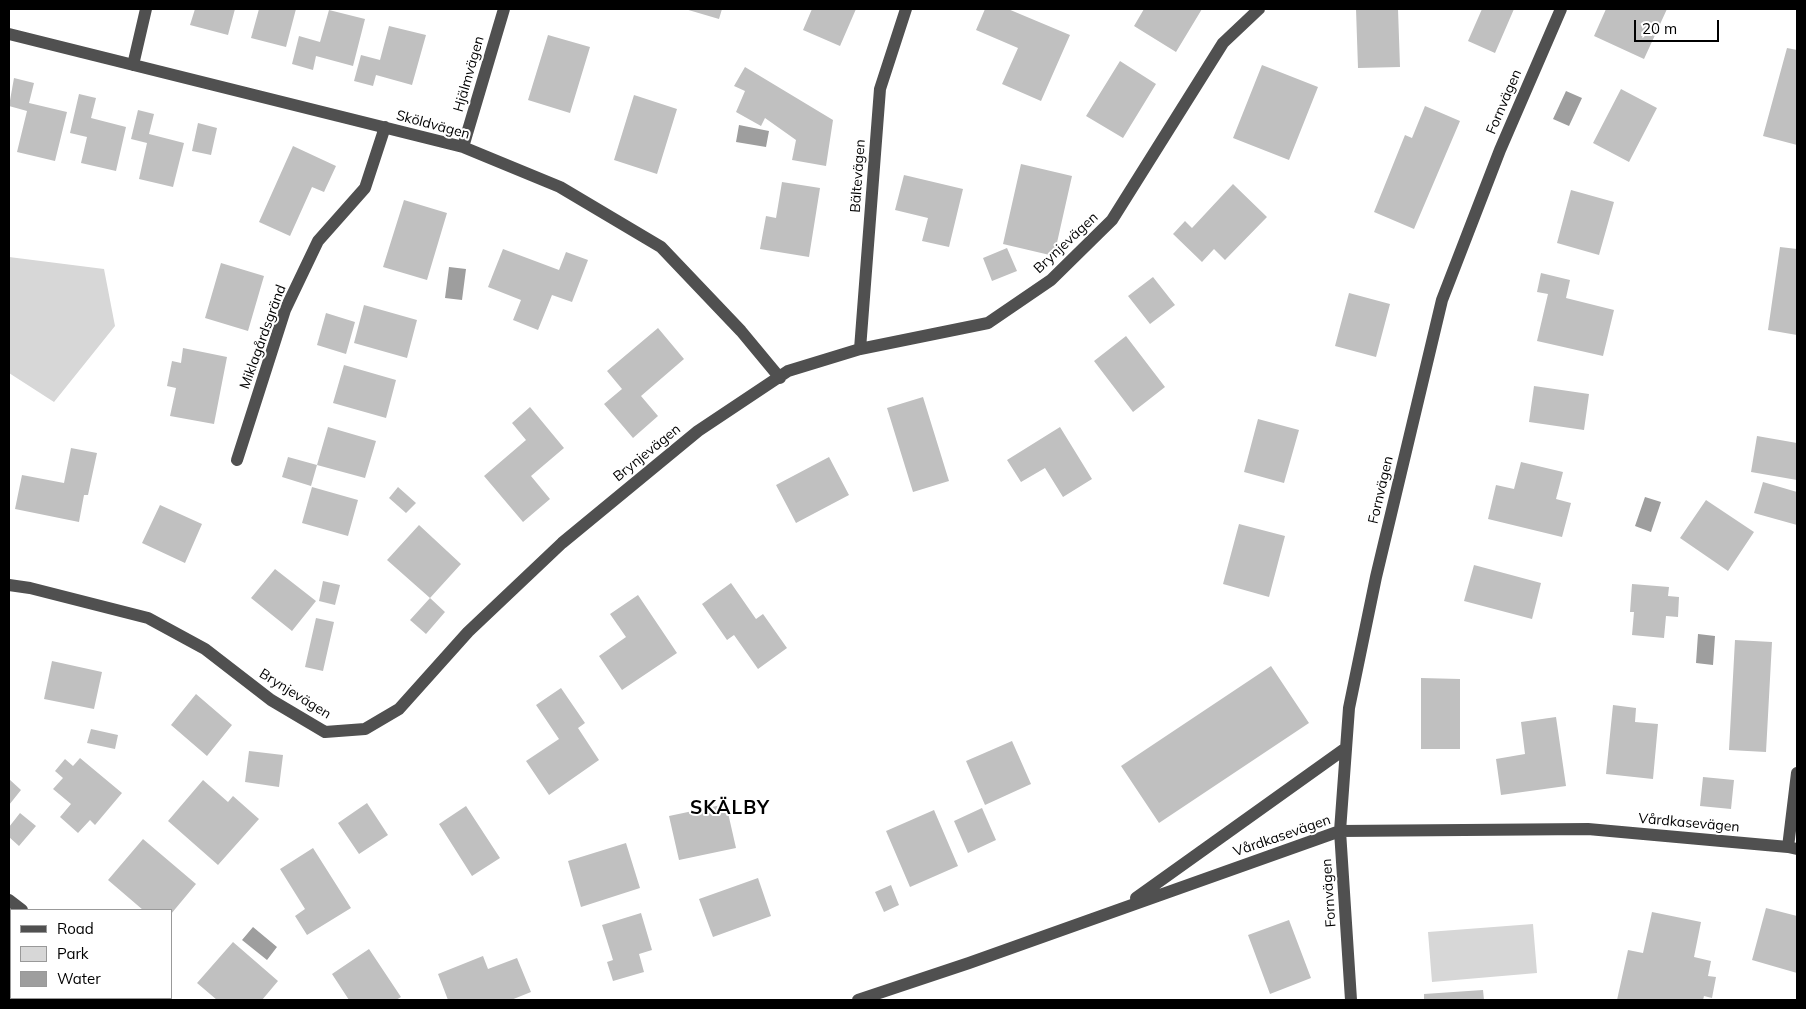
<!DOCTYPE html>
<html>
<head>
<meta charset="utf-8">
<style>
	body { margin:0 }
	#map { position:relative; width:1806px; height:1009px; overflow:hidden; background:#fff; font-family:Mulish,sans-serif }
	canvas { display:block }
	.frame { position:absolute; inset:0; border:10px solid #000; pointer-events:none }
	.legend { position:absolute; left:10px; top:909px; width:162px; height:90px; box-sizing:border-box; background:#fff; border:1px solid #999; margin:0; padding:6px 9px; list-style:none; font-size:15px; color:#000 }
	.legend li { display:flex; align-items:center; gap:10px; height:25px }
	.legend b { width:25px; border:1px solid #999 }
	.scale { position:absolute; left:1634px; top:20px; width:85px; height:22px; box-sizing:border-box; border:2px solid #000; border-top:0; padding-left:6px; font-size:15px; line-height:18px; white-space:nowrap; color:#000; -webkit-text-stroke:4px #fff; paint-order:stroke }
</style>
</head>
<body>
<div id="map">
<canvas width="1806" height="1009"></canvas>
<div class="frame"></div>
<ul class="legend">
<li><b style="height:6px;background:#505050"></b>Road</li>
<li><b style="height:14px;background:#d7d7d7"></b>Park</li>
<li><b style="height:14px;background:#9e9e9e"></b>Water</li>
</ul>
<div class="scale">20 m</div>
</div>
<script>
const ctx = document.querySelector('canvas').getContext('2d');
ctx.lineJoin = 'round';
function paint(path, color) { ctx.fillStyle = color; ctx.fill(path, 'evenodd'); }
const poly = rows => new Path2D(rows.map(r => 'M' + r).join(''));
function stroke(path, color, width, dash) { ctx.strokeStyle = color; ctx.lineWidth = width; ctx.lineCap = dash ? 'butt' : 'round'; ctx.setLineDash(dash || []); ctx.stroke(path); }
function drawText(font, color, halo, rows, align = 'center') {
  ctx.font = font + ' Mulish,sans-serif'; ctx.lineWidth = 4; ctx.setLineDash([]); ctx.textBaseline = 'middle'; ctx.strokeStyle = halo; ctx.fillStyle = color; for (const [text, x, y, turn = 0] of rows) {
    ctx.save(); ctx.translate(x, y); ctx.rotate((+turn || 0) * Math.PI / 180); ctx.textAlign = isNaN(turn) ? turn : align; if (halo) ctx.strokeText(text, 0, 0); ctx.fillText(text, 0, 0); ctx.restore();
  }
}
const green = poly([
	[9,257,104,269,115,326,54,402,9,373],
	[1533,924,1537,973,1432,982,1428,932]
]);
const water = poly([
	[1566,91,1582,98,1569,126,1553,119],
	[739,125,769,131,766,147,736,142],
	[449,267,466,269,462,300,445,298],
	[1645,497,1661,502,1651,532,1635,526],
	[1698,634,1715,636,1713,665,1696,663],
	[253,927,277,947,267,960,242,940]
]);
const building = poly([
	[195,9,235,9,228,35,190,25],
	[259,9,296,9,286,47,251,38],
	[685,9,722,9,719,19],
	[812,9,856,9,840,46,803,30],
	[985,9,1008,9,1070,35,1041,101,1002,84,1018,48,976,30],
	[1144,9,1202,9,1176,52,1134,26],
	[1356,9,1398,9,1400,67,1358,68],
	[1482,9,1514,9,1495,53,1468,41],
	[1606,9,1667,9,1644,59,1594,36],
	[329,10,365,19,353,66,316,56,313,70,292,64,299,36,320,42],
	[389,26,426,35,412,85,376,75,373,86,354,81,361,55,380,60],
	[548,35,590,47,570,113,528,100],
	[1787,48,1797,50,1797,145,1763,136],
	[1120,61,1156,84,1123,138,1086,116],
	[1262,65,1318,87,1289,160,1233,138],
	[745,67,833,120,826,166,792,160,796,140,765,118,761,126,736,112,745,91,734,86],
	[14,78,34,83,29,103,67,112,55,161,17,152,27,111,9,106],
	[1621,89,1657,108,1629,162,1593,143],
	[79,94,96,98,91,118,126,127,116,171,81,163,87,137,70,133],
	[634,95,677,109,657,174,614,160],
	[1425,106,1460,121,1414,229,1374,212,1405,135,1412,138],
	[138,110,154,114,149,134,184,143,173,187,139,179,147,143,131,139],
	[198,123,217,128,211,155,192,151],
	[293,146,336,166,324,192,312,187,290,236,259,222],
	[1021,164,1072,176,1054,256,1003,244],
	[904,175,963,189,949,247,922,241,928,218,895,210],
	[782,182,820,188,809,257,760,249,766,216,776,218],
	[1233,184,1267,217,1225,260,1214,249,1202,262,1173,234,1185,221,1192,228],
	[1571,190,1614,202,1599,255,1557,243],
	[404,200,447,213,427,280,383,267],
	[1780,247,1797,249,1797,335,1768,330],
	[1007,248,1017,271,992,281,983,258],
	[503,249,559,270,566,252,588,260,572,302,552,295,538,330,513,320,521,300,488,287],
	[221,263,264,276,248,331,205,318],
	[1541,273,1570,280,1566,298,1614,310,1603,356,1537,341,1548,294,1537,292],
	[1153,277,1175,305,1150,324,1128,296],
	[1349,293,1390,304,1376,357,1335,346],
	[364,305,417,320,407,358,354,343],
	[326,313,355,322,346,354,317,345],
	[658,328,684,359,641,396,658,416,633,438,604,404,622,389,607,371],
	[1126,336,1165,387,1133,412,1094,361],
	[183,348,227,357,214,424,170,416,176,388,167,386,172,361,181,363],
	[344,365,396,380,386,418,333,403],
	[1534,386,1589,394,1584,430,1529,422],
	[923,397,949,481,913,492,887,408],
	[530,407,564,448,531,476,550,499,523,522,484,476,526,440,512,423],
	[1258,419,1299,430,1284,483,1244,472],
	[328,427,376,441,365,478,317,465,311,486,282,477,288,457,317,465],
	[1060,427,1092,479,1063,497,1045,468,1021,482,1007,460],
	[1757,436,1797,443,1797,480,1751,472],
	[71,448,97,453,88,495,84,495,79,522,15,509,22,475,64,483],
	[829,457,849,495,796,523,776,485],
	[1521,462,1563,472,1556,499,1571,503,1562,537,1488,519,1496,485,1514,489],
	[1763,482,1797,492,1797,525,1754,513],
	[312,487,358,500,348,536,302,523],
	[398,487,416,503,406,513,389,498],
	[1706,500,1754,532,1728,571,1680,538],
	[160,505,202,524,185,563,142,543],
	[1239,524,1285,536,1269,597,1223,584],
	[419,525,461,564,430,598,445,612,426,634,410,620,430,598,387,560],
	[1474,565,1541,583,1532,619,1464,601],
	[275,569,316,601,292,631,251,598],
	[323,581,340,585,335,605,319,601],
	[731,583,756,619,763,614,787,648,758,669,734,635,727,640,702,604],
	[1632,584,1669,587,1668,596,1679,597,1678,617,1666,616,1664,638,1632,635,1634,612,1630,612],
	[638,595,677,653,622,690,599,656,626,637,610,614],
	[316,618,334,622,323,671,305,667],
	[1735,640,1772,642,1766,752,1729,750],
	[52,661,102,672,94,709,44,699],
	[1271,666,1309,723,1159,823,1121,766],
	[1421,678,1460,679,1460,749,1421,749],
	[561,688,585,723,578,728,599,760,549,795,526,761,559,739,536,705],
	[196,694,232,725,207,756,171,725],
	[1613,705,1636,708,1635,722,1658,724,1653,779,1606,774],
	[1556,717,1566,786,1501,795,1496,759,1525,754,1521,722],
	[91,729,118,735,115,749,87,743],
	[1012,741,1031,784,985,805,966,761],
	[249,751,283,755,279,787,245,782],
	[80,758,122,793,95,825,90,820,78,833,60,817,71,804,53,789,63,778,55,771,65,759,73,766],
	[1703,777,1734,780,1731,809,1700,806],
	[9,779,21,790,9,805],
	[203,780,228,802,233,796,259,819,218,865,168,821],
	[367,803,388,835,359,854,338,823],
	[726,804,736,848,679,860,669,816],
	[466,806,500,858,472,876,439,824],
	[982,808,996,840,968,853,954,821],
	[934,810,958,866,910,887,886,831],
	[20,813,36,826,19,846,9,837,9,827],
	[143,839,196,884,171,914,171,910,143,910,108,880],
	[626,843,640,888,581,907,568,861],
	[313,848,351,908,307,935,295,916,305,909,280,869],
	[758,878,771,916,713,937,699,899],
	[891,885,899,905,884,912,875,892],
	[1766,908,1797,916,1797,973,1752,960],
	[1652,912,1701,922,1694,957,1711,961,1708,976,1716,977,1712,998,1704,996,1703,1000,1617,1000,1628,950,1643,953],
	[641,913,652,950,639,954,644,972,613,981,607,962,613,960,602,925],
	[1289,920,1311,978,1270,994,1248,935],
	[233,942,278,981,262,1000,217,1000,197,983],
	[369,949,401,997,396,1000,349,1000,332,974],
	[483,956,488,969,517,958,531,992,511,1000,448,1000,438,974],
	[11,984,11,998,49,998,52,1000,9,1000,9,987],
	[1483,990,1484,1000,1424,1000,1424,994]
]);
const minor = poly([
	[9,34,463,147,560,187,661,247,741,331,780,378],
	[133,65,146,9],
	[463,147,504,9],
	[860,349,880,89,906,9],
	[237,460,285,310,318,241,365,188,385,127],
	[9,585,30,588,148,618,205,649,271,700,325,732,365,729,399,709,468,632,562,543,698,431,788,371,860,349,988,323,1051,280,1112,220,1223,43,1259,9],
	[1788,847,1797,773],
	[1136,898,1346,748],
	[9,900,22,910],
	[132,998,135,1000],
	[858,1000,969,963,1340,831,1588,829,1788,847,1797,849],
	[1351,1000,1340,831,1349,708,1376,577,1442,300,1500,150,1561,9]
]);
const streetNames = [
	["Hjälmvägen",469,74,-74],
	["Fornvägen",1504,102,-67],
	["Sköldvägen",433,125,15],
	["Bältevägen",858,176,-86],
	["Brynjevägen",1066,243,-43],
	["Miklagårdsgränd",263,337,-70],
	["Brynjevägen",647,453,-39],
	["Fornvägen",1381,490,-77],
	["Brynjevägen",295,694,32],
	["Vårdkasevägen",1689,823,5],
	["Vårdkasevägen",1282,836,-19],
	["Fornvägen",1329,893,-94]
];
const districtNames = [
	["SKÄLBY",730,808]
];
paint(green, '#d7d7d7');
paint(water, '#9e9e9e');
paint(building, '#c0c0c0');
stroke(minor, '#505050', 12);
drawText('14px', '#000', '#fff', streetNames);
ctx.letterSpacing = '1px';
drawText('bold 19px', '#000', '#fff', districtNames);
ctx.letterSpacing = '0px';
</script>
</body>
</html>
